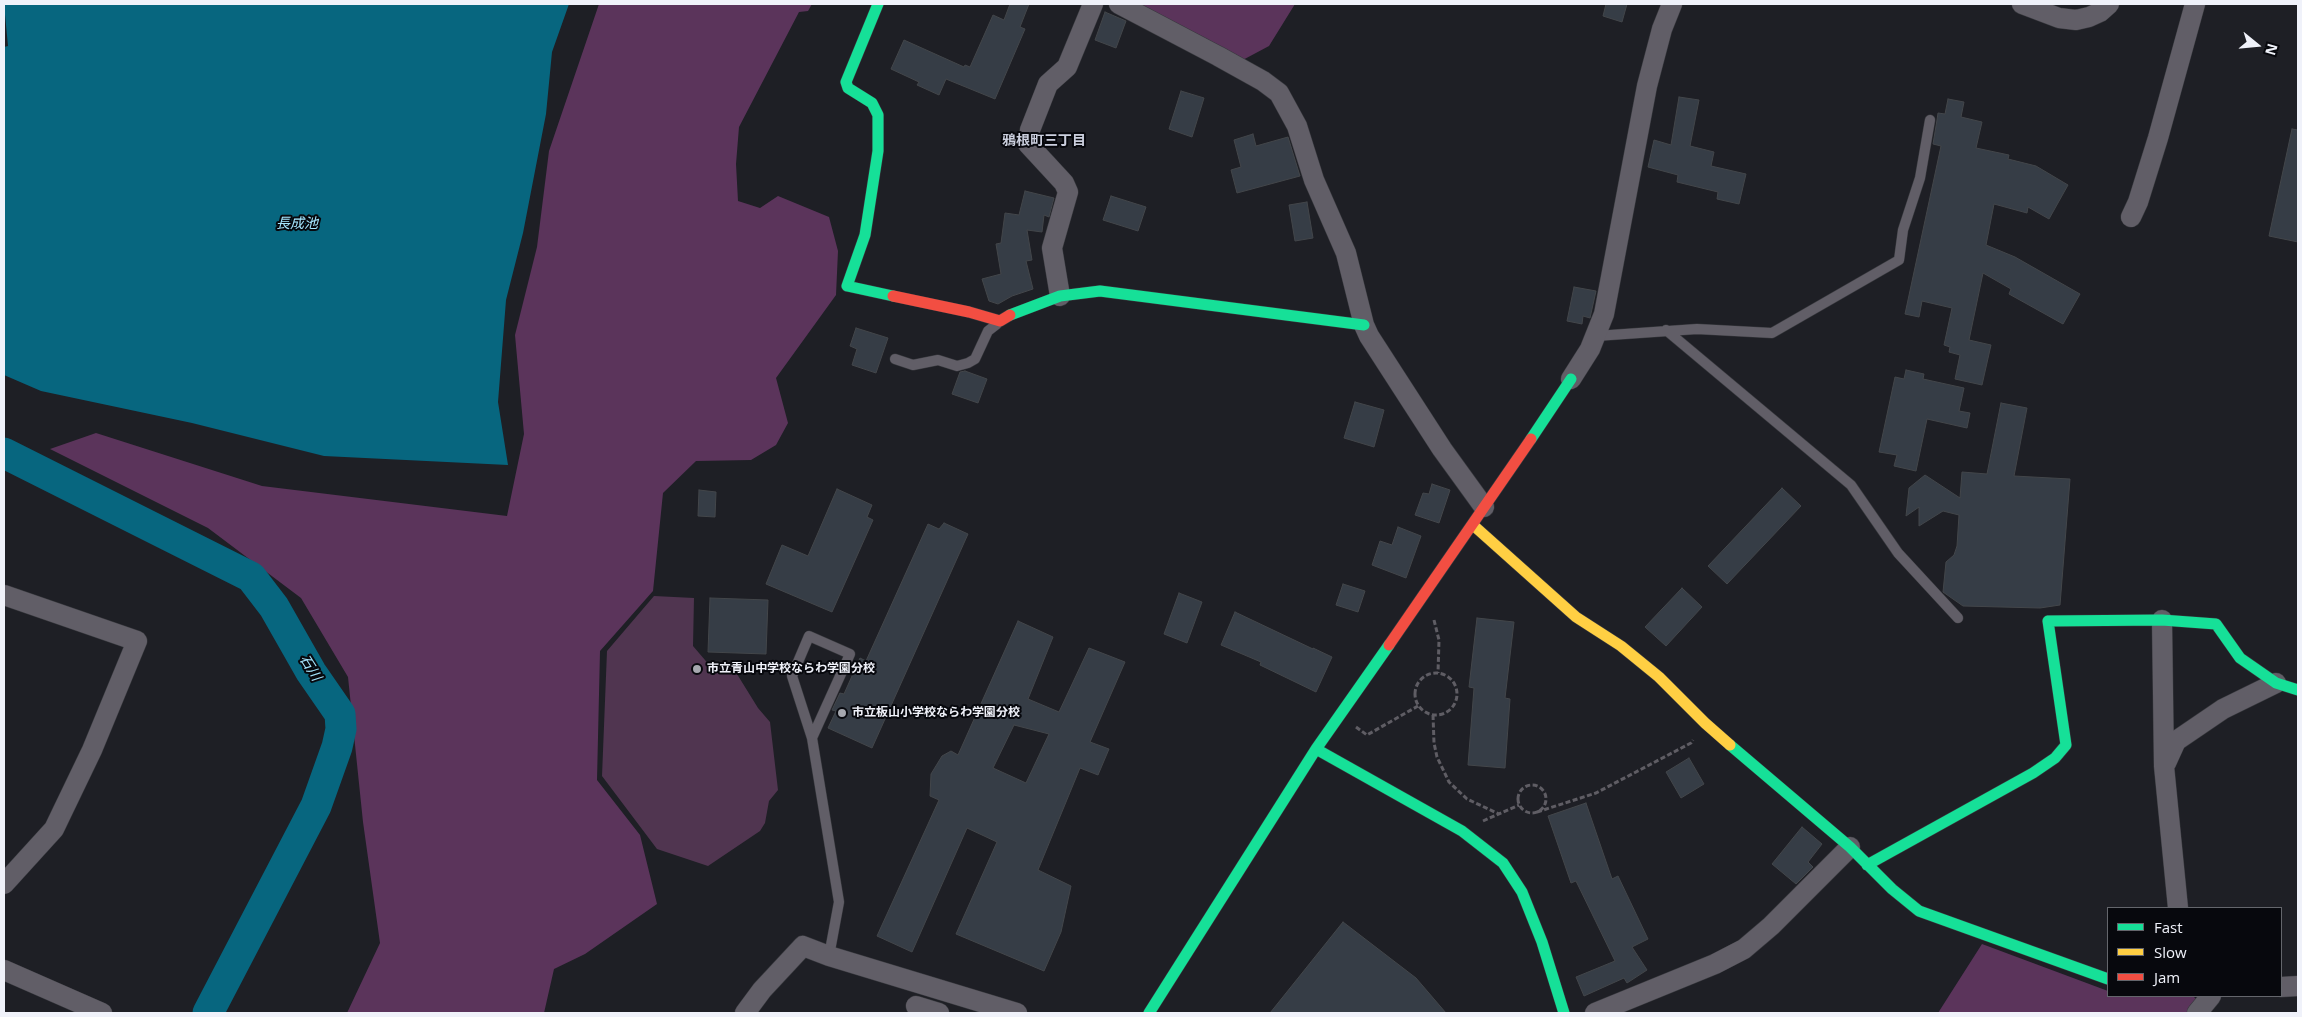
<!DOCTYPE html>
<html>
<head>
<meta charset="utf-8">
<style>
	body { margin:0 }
	#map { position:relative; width:2302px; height:1017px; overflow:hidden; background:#1e1f25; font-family:"Open Sans",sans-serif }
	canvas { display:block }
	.frame { position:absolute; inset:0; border:5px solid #f0f2fa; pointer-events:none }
	.legend { position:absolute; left:2107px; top:907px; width:175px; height:90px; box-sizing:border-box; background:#07080d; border:1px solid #64666c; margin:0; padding:6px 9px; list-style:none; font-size:15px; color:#f0f2fa }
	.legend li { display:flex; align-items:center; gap:10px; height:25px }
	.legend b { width:25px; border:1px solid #64666c }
	.north { position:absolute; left:2232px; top:20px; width:50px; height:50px; -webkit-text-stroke:4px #07080d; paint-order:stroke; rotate:107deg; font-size:14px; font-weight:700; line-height:20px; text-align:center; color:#f0f2fa }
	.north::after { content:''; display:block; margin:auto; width:18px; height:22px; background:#f0f2fa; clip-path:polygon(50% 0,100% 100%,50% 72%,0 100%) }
</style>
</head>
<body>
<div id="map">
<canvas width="2302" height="1017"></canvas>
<div class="frame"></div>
<ul class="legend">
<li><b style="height:6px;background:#16e098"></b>Fast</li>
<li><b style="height:6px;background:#ffcf43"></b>Slow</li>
<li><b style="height:6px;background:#f24e42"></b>Jam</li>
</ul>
<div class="north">N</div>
</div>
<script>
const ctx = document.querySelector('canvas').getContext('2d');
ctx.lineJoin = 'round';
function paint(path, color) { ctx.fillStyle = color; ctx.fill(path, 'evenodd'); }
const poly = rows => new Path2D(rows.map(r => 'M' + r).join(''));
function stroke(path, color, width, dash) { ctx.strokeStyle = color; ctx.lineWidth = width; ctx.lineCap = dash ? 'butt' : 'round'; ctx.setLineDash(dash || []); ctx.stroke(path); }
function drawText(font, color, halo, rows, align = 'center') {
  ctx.font = font + ' "Open Sans","Noto Sans JP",sans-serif'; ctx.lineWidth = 4; ctx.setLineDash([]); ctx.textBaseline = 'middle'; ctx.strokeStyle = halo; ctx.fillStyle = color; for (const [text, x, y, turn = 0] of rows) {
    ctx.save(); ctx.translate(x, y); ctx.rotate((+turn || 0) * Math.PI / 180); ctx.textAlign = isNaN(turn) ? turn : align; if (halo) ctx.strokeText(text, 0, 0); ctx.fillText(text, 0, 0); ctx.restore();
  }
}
const green = poly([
	[654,596,694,598,693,646,711,667,732,666,758,708,770,722,778,790,769,801,765,823,760,831,708,866,657,849,602,776,607,651]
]);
const forest = poly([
	[599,4,812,4,808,11,799,12,739,127,736,164,738,201,760,208,778,196,829,217,838,251,836,295,776,378,788,423,776,445,751,460,696,461,663,493,653,591,600,651,597,780,640,835,657,904,585,954,554,969,544,1013,347,1013,380,943,363,822,348,677,301,598,208,528,50,449,96,433,262,486,507,516,524,434,515,335,537,247,549,151],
	[1133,4,1295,4,1269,46,1239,62],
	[1982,944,2108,991,2108,996,2193,996,2197,1000,2190,1013,1938,1013]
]);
const water = poly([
	[4,4,569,4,552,52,546,114,523,233,506,300,498,402,508,465,324,456,192,423,41,391,4,375,4,47,8,46]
]);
const river = poly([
	[4,453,251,577,274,607,311,672,340,714,341,729,337,747,316,806,208,1013]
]);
const building = poly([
	[1010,4,1029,4,1020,27,1025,29,995,99,946,79,939,95,917,85,919,82,891,69,904,40,964,67,965,65,970,67,993,15,1004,20,1010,4],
	[1606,4,1627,4,1622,22,1603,16,1606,4],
	[1105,12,1126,21,1116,48,1095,40,1105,12],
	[1181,91,1204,98,1192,137,1169,129,1181,91],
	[1679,97,1699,100,1690,146,1714,152,1711,166,1746,174,1739,204,1717,199,1718,192,1677,182,1678,175,1648,167,1654,140,1671,145,1679,97],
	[1948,99,1964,102,1961,117,1982,122,1976,148,2009,155,2008,159,2036,166,2068,185,2049,219,2028,207,2027,213,1994,204,1986,245,2015,257,2080,294,2063,324,2009,294,2011,289,1983,273,1969,340,1991,345,1982,385,1955,379,1960,355,1949,352,1950,347,1944,345,1952,308,1922,301,1919,317,1905,314,1941,146,1933,144,1937,120,1938,113,1945,114,1948,99],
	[2292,129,2298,130,2298,242,2269,236,2292,129],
	[1253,134,1256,146,1288,137,1300,176,1237,193,1231,170,1241,167,1234,140,1253,134],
	[1025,191,1054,198,1049,217,1044,215,1042,232,1027,230,1032,260,1026,261,1033,289,1012,296,998,304,989,301,982,279,1001,274,996,244,1001,243,1005,213,1019,215,1025,191],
	[1111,196,1146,207,1138,231,1103,220,1111,196],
	[1307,202,1313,238,1295,241,1289,205,1307,202],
	[1574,287,1596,291,1590,318,1583,316,1582,324,1567,321,1574,287],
	[856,328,888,338,876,373,852,365,857,349,850,346,856,328],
	[1906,370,1924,374,1923,379,1964,388,1959,411,1970,413,1967,428,1927,419,1916,471,1894,466,1897,455,1879,452,1895,377,1904,379,1906,370],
	[965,371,987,379,978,403,952,394,960,372,965,371],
	[1355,402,1384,410,1374,447,1344,438,1355,402],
	[2001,403,2027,408,2014,476,2070,479,2060,605,2040,608,1963,606,1943,592,1946,562,1954,555,1957,546,1959,515,1943,511,1919,526,1919,507,1906,516,1909,488,1925,475,1960,498,1962,472,1987,474,2001,403],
	[1432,484,1450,490,1439,523,1415,515,1423,493,1429,494,1432,484],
	[1782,488,1801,506,1727,584,1708,566,1782,488],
	[837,489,872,505,867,517,873,520,832,612,766,584,782,545,808,556,837,489],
	[699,490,716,492,715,517,698,516,699,490],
	[944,523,968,534,872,748,828,728,836,711,832,710,840,693,844,694,860,658,866,661,928,524,939,529,944,523],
	[1398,527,1421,536,1406,578,1372,565,1380,541,1392,545,1398,527],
	[1343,584,1365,591,1358,612,1336,605,1343,584],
	[1682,588,1702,607,1666,646,1645,627,1682,588],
	[1179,593,1202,602,1187,643,1164,634,1179,593],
	[710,598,768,600,766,654,708,652,710,598],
	[1235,612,1313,649,1313,648,1332,657,1316,692,1260,665,1261,662,1221,645,1235,612],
	[1477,618,1514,622,1505,698,1510,699,1505,768,1468,765,1474,688,1469,687,1477,618],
	[1018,621,1053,637,1028,699,1059,712,1089,648,1125,662,1090,742,1109,749,1098,775,1080,768,1038,870,1071,886,1061,932,1044,971,956,934,997,842,967,828,912,952,877,936,939,800,930,796,931,774,942,756,951,751,958,755,1018,621],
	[1014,725,1049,734,1026,783,993,768,1014,725],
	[1689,758,1704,784,1681,798,1666,772,1689,758],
	[1586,803,1612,879,1618,876,1648,939,1632,947,1647,970,1627,983,1624,978,1584,996,1576,977,1615,961,1576,881,1571,883,1548,816,1586,803],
	[1802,827,1822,844,1808,862,1813,867,1796,884,1772,864,1802,827],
	[1343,922,1416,978,1446,1013,1270,1013,1343,922]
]);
const path = poly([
	[1434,620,1439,640,1438,673],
	'1415 694a21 21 0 1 1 42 0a21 21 0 1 1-42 0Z',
	[1433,715,1434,743,1437,757,1449,782,1467,799,1499,814],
	[1356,727,1367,735,1418,706],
	'1518 799a14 14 0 1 1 28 0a14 14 0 1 1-28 0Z',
	[1537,812,1596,793,1691,743,1693,740],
	[1483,821,1519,805]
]);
const lane = poly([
	[1666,330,1851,485,1898,553,1958,618],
	[1596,336,1697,329,1772,333,1899,260,1903,230,1920,178,1930,120],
	[895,359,913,365,938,360,957,366,968,363,975,359,988,331,997,324],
	[812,738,850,654,809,636,792,676,812,738,839,902,829,956]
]);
const street = poly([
	[1119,4,1218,56,1263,81,1279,93,1297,126,1314,180,1346,253,1364,325,1369,336,1442,449,1484,507],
	[2022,4,2059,18,2076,20,2089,17,2100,12,2109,4],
	[2131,217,2138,202,2158,138,2195,4],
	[1060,296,1052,248,1068,192,1064,183,1028,144,1030,130,1048,84,1067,67,1093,4],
	[1571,379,1590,349,1604,314,1647,86,1662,29,1672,4],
	[4,595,137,641,92,750,54,829,4,884],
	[2162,620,2164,766,2178,908],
	[2166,763,2176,741,2223,709,2276,683],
	[4,970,102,1013],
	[2281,987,2298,986],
	[916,1006,939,1013],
	[745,1013,762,990,803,946,829,956,1017,1013],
	[1595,1013,1715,964,1744,949,1771,926,1850,847],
	[2197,1013,2211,996]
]);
const fast = poly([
	[878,4,846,82,848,88,872,103,878,115,878,151,865,235,847,286,893,296],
	[1010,315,1060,296,1100,291,1364,325],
	[1531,439,1571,379],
	[1730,745,1850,847,1892,889,1919,911,2108,979],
	[1316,749,1462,831,1503,863,1522,892,1542,942,1564,1013],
	[1867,865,2033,773,2055,758,2066,745,2048,621,2162,620,2216,624,2240,658,2276,683,2298,690],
	[1149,1013,1316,749,1389,645]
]);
const slow = poly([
	[1473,525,1576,617,1621,646,1659,677,1705,723,1730,745]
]);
const jam = poly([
	[893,296,969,312,1000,321,1010,315],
	[1389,645,1531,439]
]);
const markers = [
	[697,669,5,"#a6a8af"],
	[842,713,5,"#a6a8af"]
];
const poiNames = [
	["市立青山中学校ならわ学園分校",707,669],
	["市立板山小学校ならわ学園分校",852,713]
];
const neighbourhoodNames = [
	["鴉根町三丁目",1044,141]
];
const waterNames = [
	["長成池",297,224],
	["石川",310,668,58]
];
paint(green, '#503550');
paint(forest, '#5b345b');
paint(water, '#07667f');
stroke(river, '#07667f', 31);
paint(building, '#363d46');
stroke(building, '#43464a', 1);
stroke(lane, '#38393e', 11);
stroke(street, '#38393e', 21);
stroke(fast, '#38393e', 12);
stroke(slow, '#38393e', 12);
stroke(jam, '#38393e', 12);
stroke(path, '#5f5d64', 3, [5, 2.5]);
stroke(lane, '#615e67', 10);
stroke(street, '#615e67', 20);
stroke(fast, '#16e098', 11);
stroke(slow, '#ffcf43', 11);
stroke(jam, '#f24e42', 11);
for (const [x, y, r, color] of markers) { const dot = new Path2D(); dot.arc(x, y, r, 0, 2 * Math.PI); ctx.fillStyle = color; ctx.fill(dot); stroke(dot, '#07080d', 2); }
drawText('bold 12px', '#f0f2fa', '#07080d', poiNames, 'left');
drawText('bold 14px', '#cbcfde', '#07080d', neighbourhoodNames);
drawText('italic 14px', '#a5e6fe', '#07080d', waterNames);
</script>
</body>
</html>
